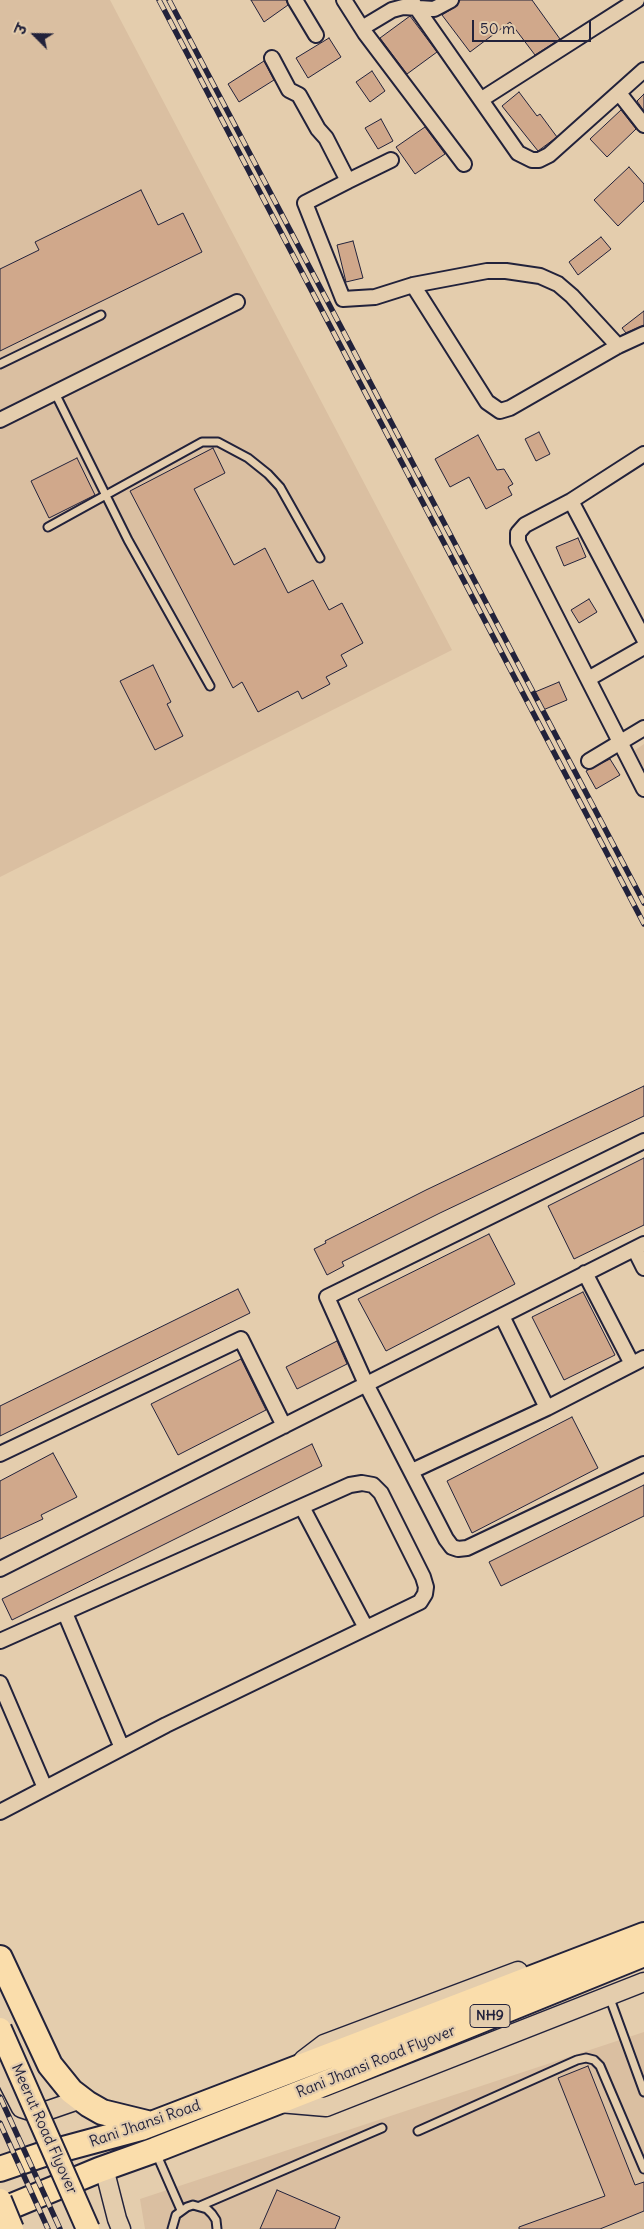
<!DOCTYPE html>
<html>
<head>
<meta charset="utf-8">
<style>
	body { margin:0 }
	#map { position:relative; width:644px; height:2229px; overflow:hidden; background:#e4cdad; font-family:Delius,"Playpen Sans Deva",sans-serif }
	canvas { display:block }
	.north { position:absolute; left:10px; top:10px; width:50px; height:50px; -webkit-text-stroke:4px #e4cdad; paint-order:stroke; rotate:293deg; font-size:14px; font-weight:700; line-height:20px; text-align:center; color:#22223b }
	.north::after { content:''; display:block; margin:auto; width:18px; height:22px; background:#22223b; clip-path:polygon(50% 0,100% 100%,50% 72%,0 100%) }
	.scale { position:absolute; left:472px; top:20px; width:119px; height:22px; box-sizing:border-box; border:2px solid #22223b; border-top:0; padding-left:6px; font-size:15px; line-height:18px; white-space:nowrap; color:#22223b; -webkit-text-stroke:4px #e4cdad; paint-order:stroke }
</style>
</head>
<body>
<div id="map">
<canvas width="644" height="2229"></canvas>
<div class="north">उ</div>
<div class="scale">50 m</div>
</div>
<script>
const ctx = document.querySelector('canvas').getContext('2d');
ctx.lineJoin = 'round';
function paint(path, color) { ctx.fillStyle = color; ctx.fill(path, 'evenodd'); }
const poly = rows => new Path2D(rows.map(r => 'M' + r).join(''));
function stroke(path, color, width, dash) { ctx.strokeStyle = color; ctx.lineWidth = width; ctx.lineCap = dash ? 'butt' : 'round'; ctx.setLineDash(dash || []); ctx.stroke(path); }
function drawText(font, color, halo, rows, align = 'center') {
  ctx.font = font + ' Delius,sans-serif'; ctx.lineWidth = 4.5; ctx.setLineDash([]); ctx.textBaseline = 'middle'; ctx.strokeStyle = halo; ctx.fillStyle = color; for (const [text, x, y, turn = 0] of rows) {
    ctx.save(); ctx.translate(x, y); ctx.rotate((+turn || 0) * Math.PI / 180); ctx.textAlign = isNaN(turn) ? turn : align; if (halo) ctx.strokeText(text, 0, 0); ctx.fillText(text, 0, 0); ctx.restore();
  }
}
const built = poly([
	[0,0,110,0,452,650,0,877],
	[644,744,644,769,634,751],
	[644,2032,644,2229,145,2229,140,2199]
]);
const building = poly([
	[251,0,286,0,288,5,264,22,251,0],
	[460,0,532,0,560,39,535,55,510,22,470,52,442,15,455,7,460,0],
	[410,16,437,52,407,74,380,38,410,16],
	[329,38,341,57,308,78,296,58,329,38],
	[264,61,274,80,239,102,228,84,264,61],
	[372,71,385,91,370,102,356,82,372,71],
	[519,92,537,116,540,114,557,137,538,151,502,106,519,92],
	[644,94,644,111,637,101,644,94],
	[621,110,636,129,607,157,590,139,621,110],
	[381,119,393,141,378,149,365,128,381,119],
	[425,127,445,154,415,174,396,147,425,127],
	[629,167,644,184,644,201,618,226,594,200,629,167],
	[141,190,158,225,183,213,202,252,0,351,0,269,39,250,35,242,141,190],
	[601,237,611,249,578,275,569,262,601,237],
	[353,241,363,278,346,282,337,245,353,241],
	[644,311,644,325,626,333,622,328,644,311],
	[539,432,550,454,536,461,525,439,539,432],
	[478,435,497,470,504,469,513,484,508,487,512,495,486,509,469,477,450,487,435,459,478,435],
	[213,448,225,473,194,489,234,565,265,548,288,593,313,580,329,610,342,603,363,643,341,655,347,666,326,677,330,684,302,699,298,691,258,712,242,682,233,688,130,491,213,448],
	[77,458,95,495,49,518,31,481,77,458],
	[578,538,586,557,564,566,556,547,578,538],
	[589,599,597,612,579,623,571,610,589,599],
	[153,665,171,702,167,704,183,736,155,750,120,681,153,665],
	[559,682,567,700,543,710,535,692,559,682],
	[610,759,620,775,596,789,586,771,610,759],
	[644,1086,644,1116,440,1213,342,1262,344,1266,327,1275,314,1249,326,1243,325,1241,426,1190,644,1086],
	[644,1158,644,1225,574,1259,548,1206,644,1158],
	[489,1234,515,1284,386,1351,358,1299,489,1234],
	[238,1289,250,1313,0,1436,0,1406,238,1289],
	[583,1292,615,1355,564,1380,532,1317,583,1292],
	[337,1341,347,1364,297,1389,286,1367,337,1341],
	[241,1359,266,1410,178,1455,151,1404,241,1359],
	[572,1417,598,1468,472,1533,447,1481,572,1417],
	[312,1444,322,1466,12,1620,2,1599,312,1444],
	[53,1453,77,1497,41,1515,43,1519,0,1539,0,1481,53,1453],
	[644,1485,644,1516,501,1586,489,1562,644,1485],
	[588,2066,635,2185,644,2182,644,2211,600,2229,519,2229,519,2227,605,2196,558,2078,588,2066],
	[277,2190,340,2217,335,2229,260,2229,277,2190]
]);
const service = poly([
	[0,364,101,315],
	[55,393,128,540,210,686],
	[48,527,202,442,218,442,248,458,268,474,280,487,320,558],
	[609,1996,644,2092],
	[418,2131,577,2060,586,2058,594,2060,600,2066,644,2169],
	[156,2153,181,2210],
	[200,2206,382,2128],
	[172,2229,176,2215,187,2207,193,2205,207,2209,212,2214,216,2220,217,2229]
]);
const minor = poly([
	[295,0,316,35],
	[344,0,365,33,464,164],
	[411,0,518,153,532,160,539,160,549,155,644,70],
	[362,28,392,10,403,7,434,9,451,0],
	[272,58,289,90,299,95,318,129,326,138,348,181,391,160],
	[619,93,644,125],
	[482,99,637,0],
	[348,181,305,203,343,299,375,297,413,285,487,271,506,271,540,276,558,284,572,296,618,346],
	[413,285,487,402,500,411,510,408,618,346,644,334],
	[0,420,237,302],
	[644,454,571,501,525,525,518,533,518,542,644,789],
	[571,501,644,639],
	[588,679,644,647],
	[589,761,644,728],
	[644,1141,327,1297,366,1384,446,1539,452,1547,458,1549,467,1548,644,1464],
	[635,1250,644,1268],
	[585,1273,632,1364],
	[502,1316,547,1408],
	[0,1454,241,1339,284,1426],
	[412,1471,547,1408,644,1358],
	[302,1507,366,1628],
	[0,1569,644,1244],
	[65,1613,122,1748],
	[0,1641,350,1485,362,1483,373,1485,381,1493,423,1577,426,1587,425,1594,420,1602,166,1725,0,1812],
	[0,1683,45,1788]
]);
const tertiary = poly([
	[303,2060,324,2044,518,1971],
	[0,2067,21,2108,30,2111,49,2110,81,2099],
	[279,2103,326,2107,644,1982],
	[104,2168,117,2219,121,2229]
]);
const trunk = poly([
	[0,1958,50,2065,71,2091,88,2104,102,2112,151,2124],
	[0,2169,41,2155,141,2128,644,1935],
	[0,2211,99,2170,155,2150,336,2079,644,1954]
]);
const rail = poly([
	[159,0,644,924],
	[169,0,644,903],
	[0,2097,60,2229],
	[0,2123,48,2229]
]);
const primaryBridge = poly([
	[0,2029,88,2229],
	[0,2200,12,2229]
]);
const shields = [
	[490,2016,40]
];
const shieldNames = [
	["NH9",490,2016]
];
const streetNames = [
	["Rani Jhansi Road Flyover",376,2062,-22],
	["Rani Jhansi Road",145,2124,-19],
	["Meerut Road Flyover",44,2129,66]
];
paint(built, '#dabfa1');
paint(building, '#d0a88b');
stroke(building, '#22223b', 1);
stroke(service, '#22223b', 11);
stroke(minor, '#22223b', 18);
stroke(tertiary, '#22223b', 21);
stroke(trunk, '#22223b', 28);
stroke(service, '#e4cdad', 7);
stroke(minor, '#e4cdad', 14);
stroke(tertiary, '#e4cdad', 18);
stroke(trunk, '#faddab', 24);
stroke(rail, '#22223b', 5.5);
stroke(rail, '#e4cdad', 4, [11]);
stroke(primaryBridge, '#22223b', 26, []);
stroke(primaryBridge, '#faddab', 22);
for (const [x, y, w] of shields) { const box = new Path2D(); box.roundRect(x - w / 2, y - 11.5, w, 23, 4); ctx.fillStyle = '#e4cdad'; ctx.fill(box); stroke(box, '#22223b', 1); }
drawText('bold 14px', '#22223b', null, shieldNames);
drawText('15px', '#22223b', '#e4cdad', streetNames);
</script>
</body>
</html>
